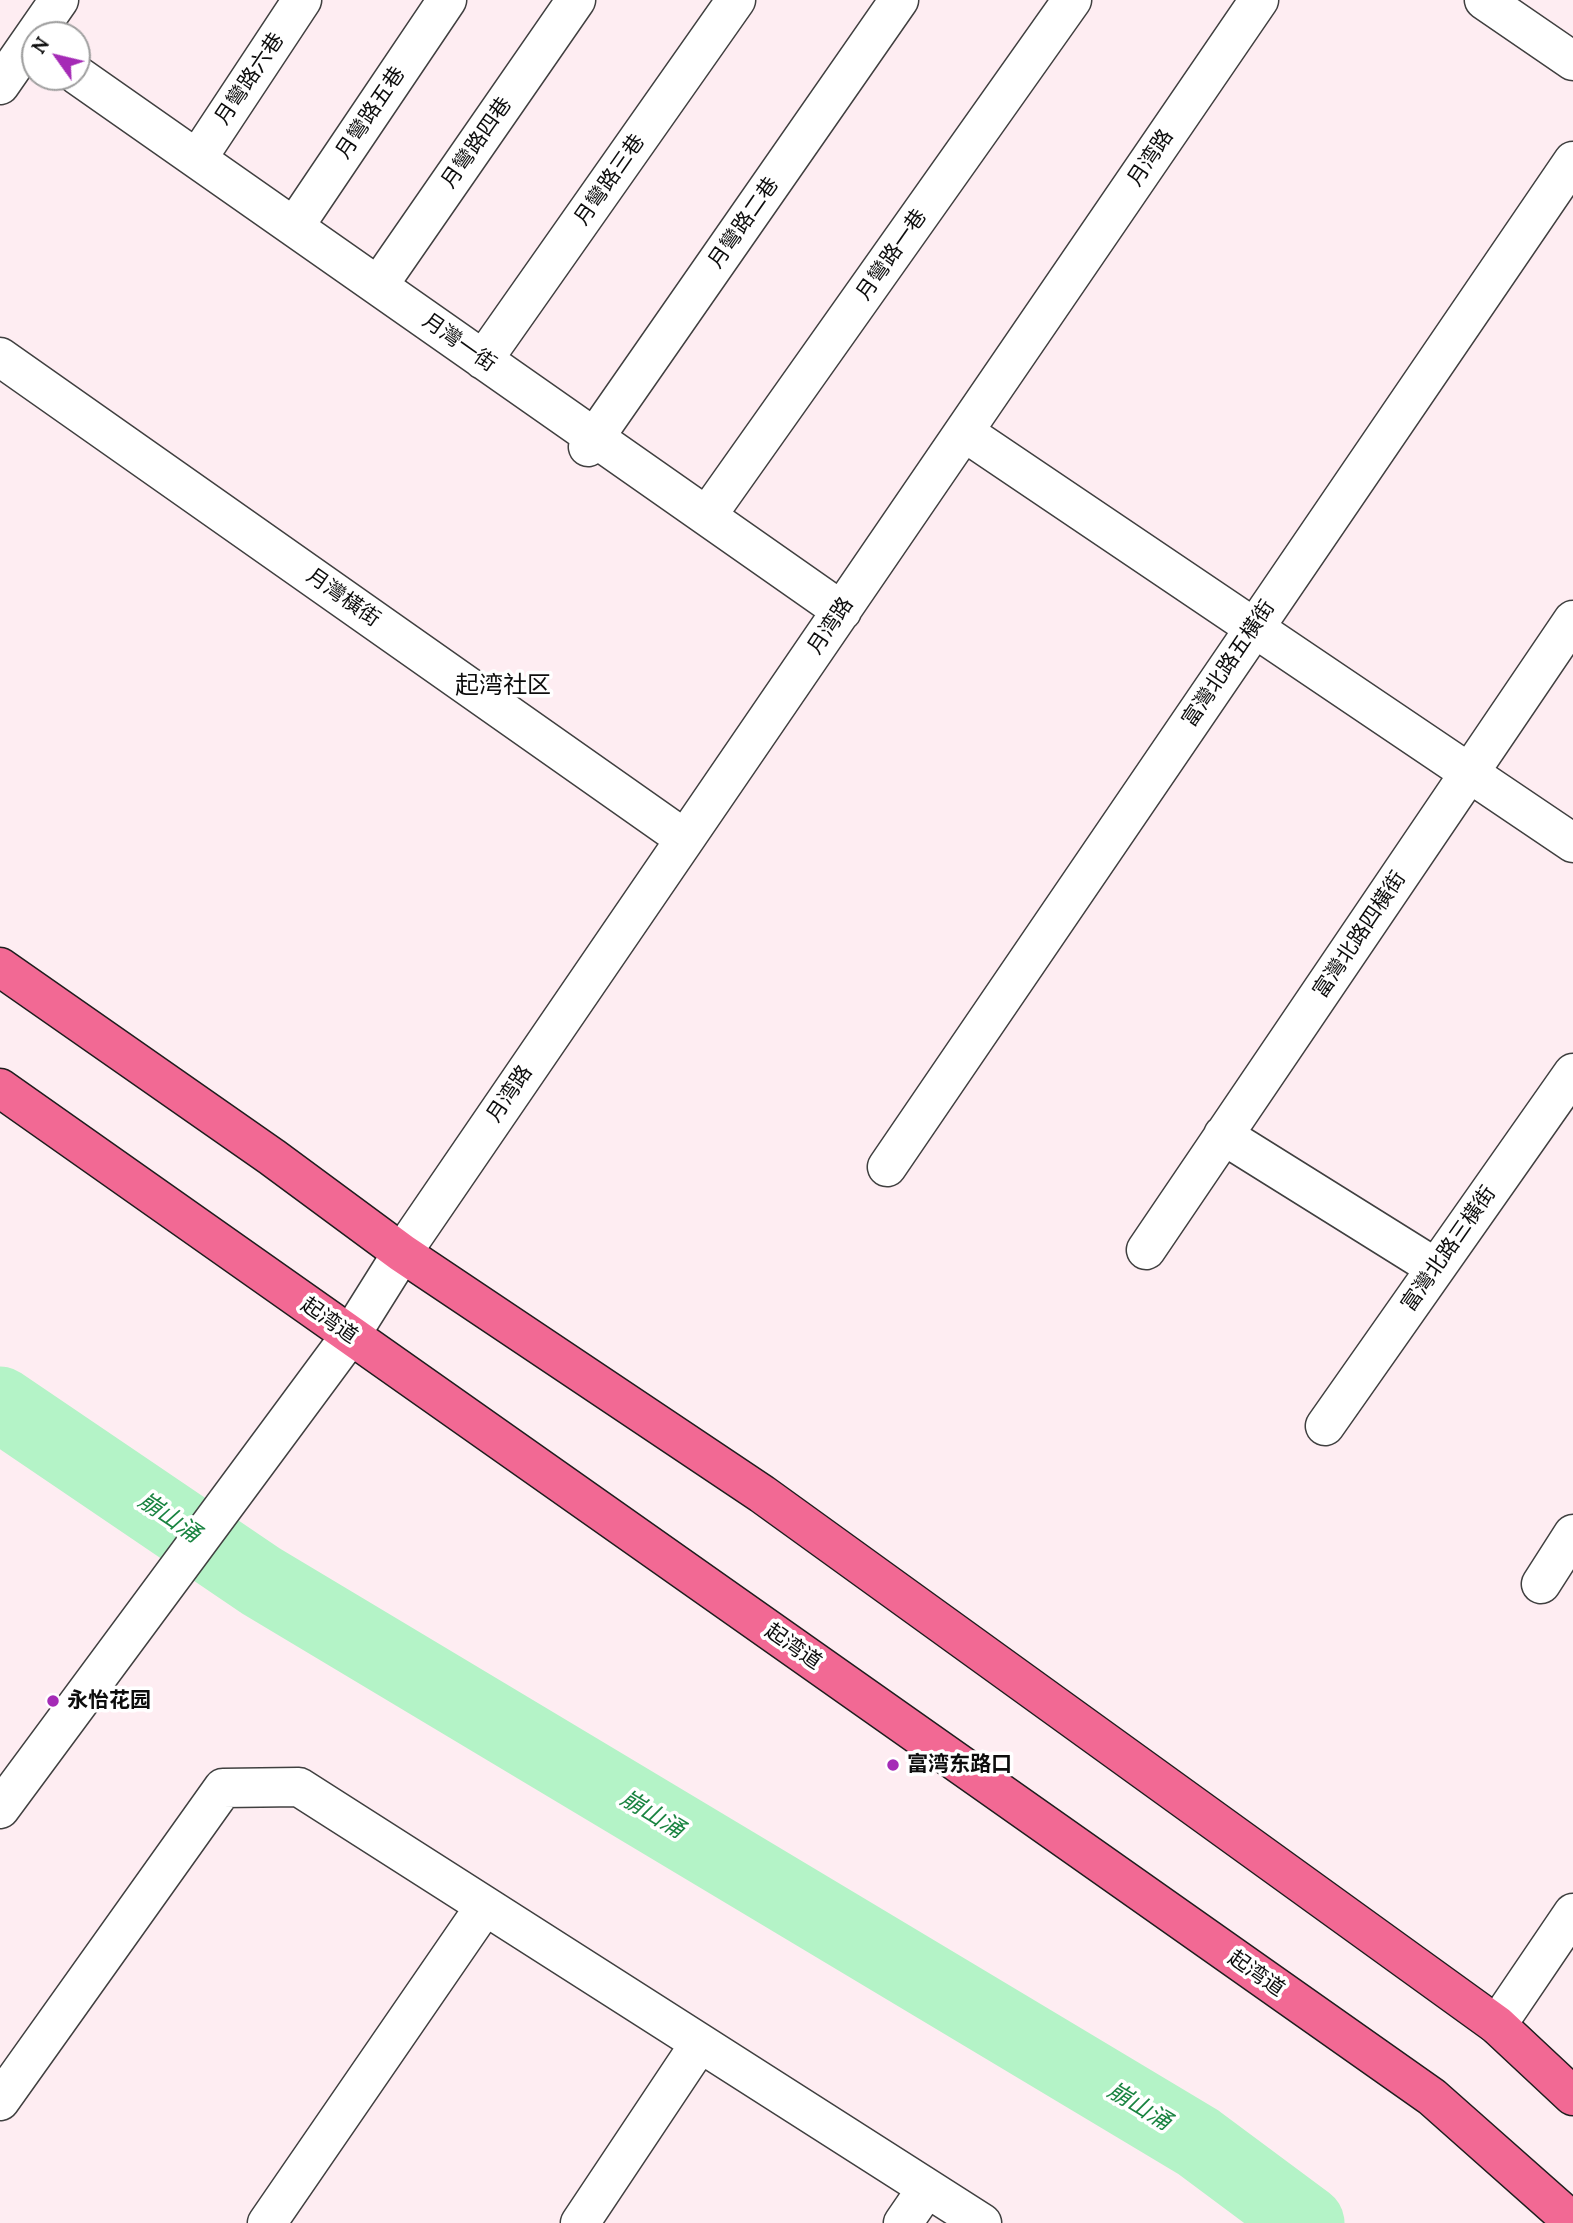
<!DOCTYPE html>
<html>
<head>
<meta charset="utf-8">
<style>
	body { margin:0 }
	#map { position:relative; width:1573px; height:2223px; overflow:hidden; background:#feedf2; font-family:Lora,serif }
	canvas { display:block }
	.north { position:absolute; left:21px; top:21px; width:70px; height:70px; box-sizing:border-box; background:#fff; border:2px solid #9e9e9e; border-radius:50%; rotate:304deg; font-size:19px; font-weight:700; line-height:28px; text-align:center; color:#0d0d0d }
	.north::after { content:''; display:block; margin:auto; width:24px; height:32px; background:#a52bb6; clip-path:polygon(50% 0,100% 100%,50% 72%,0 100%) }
</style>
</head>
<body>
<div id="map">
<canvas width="1573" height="2223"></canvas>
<div class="north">N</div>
</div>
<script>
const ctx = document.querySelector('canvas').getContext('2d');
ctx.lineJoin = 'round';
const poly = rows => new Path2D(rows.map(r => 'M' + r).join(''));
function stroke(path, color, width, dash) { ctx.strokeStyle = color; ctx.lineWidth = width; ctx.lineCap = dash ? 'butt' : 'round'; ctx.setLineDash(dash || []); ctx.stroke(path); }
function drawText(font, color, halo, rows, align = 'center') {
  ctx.font = font + ' Lora,"Noto Sans SC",serif'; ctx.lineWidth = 7; ctx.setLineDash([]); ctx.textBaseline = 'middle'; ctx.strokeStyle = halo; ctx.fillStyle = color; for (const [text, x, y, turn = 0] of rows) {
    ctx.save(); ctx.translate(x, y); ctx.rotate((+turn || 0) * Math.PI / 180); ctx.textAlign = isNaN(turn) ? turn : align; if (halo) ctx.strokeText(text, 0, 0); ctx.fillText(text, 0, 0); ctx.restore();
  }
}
const river = poly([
	[0,1404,261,1581,1198,2142,1307,2223]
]);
const minor = poly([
	[1484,0,1573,61],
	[77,75,842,611],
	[0,85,59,0],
	[197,159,302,0],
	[294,227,447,0],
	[378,286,576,0],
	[0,357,685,839],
	[483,360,736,0],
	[964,432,1573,843],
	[588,447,899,0],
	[711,510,1072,0],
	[1223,1135,1436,1268],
	[887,1167,1573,161],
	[1146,1250,1573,620],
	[1325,1426,1573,1073],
	[1541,1584,1573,1534],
	[0,1809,350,1336,402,1253,1259,0],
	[1497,2025,1573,1913],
	[0,2101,223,1788,299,1787,982,2223],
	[267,2223,485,1906],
	[580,2223,700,2043],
	[903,2223,927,2188]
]);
const major = poly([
	[0,967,272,1157,402,1253,762,1494,1497,2025,1573,2096],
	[0,1088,1432,2097,1573,2222]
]);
const markers = [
	[53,1701,7,"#a52bb6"],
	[893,1765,7,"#a52bb6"]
];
const streetNames = [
	["月彎路六巷",250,79,-56],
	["月彎路五巷",371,113,-56],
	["月彎路四巷",477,143,-55],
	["月湾路",1151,158,-56],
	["月彎路三巷",610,180,-55],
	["月彎路二巷",744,223,-55],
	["月彎路一巷",892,255,-55],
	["月灣一街",459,343,35],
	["月灣橫街",343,598,35],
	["月湾路",831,626,-56],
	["富灣北路五橫街",1229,664,-56],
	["富灣北路四橫街",1360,935,-56],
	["月湾路",510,1094,-56],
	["富灣北路三橫街",1449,1249,-55],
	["起湾道",329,1321,35],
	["起湾道",793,1647,35],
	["起湾道",1256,1974,35]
];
const poiNames = [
	["永怡花园",67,1701],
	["富湾东路口",907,1765]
];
const waterNames = [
	["崩山涌",169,1518,34],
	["崩山涌",652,1815,31],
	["崩山涌",1139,2107,31]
];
const quarterNames = [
	["起湾社区",503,686]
];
stroke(river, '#b4f3c7', 75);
stroke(minor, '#404040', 41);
stroke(major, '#1e1e1e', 41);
stroke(minor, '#fff', 38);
stroke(major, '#f26994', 38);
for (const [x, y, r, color] of markers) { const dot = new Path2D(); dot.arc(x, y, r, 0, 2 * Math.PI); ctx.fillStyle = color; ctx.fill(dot); stroke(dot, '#fff', 2.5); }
drawText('21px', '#0d0d0d', '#fff', streetNames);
drawText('bold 21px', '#0d0d0d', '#fff', poiNames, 'left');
drawText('italic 23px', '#1a8441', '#fff', waterNames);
drawText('24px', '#0d0d0d', '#fff', quarterNames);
</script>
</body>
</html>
